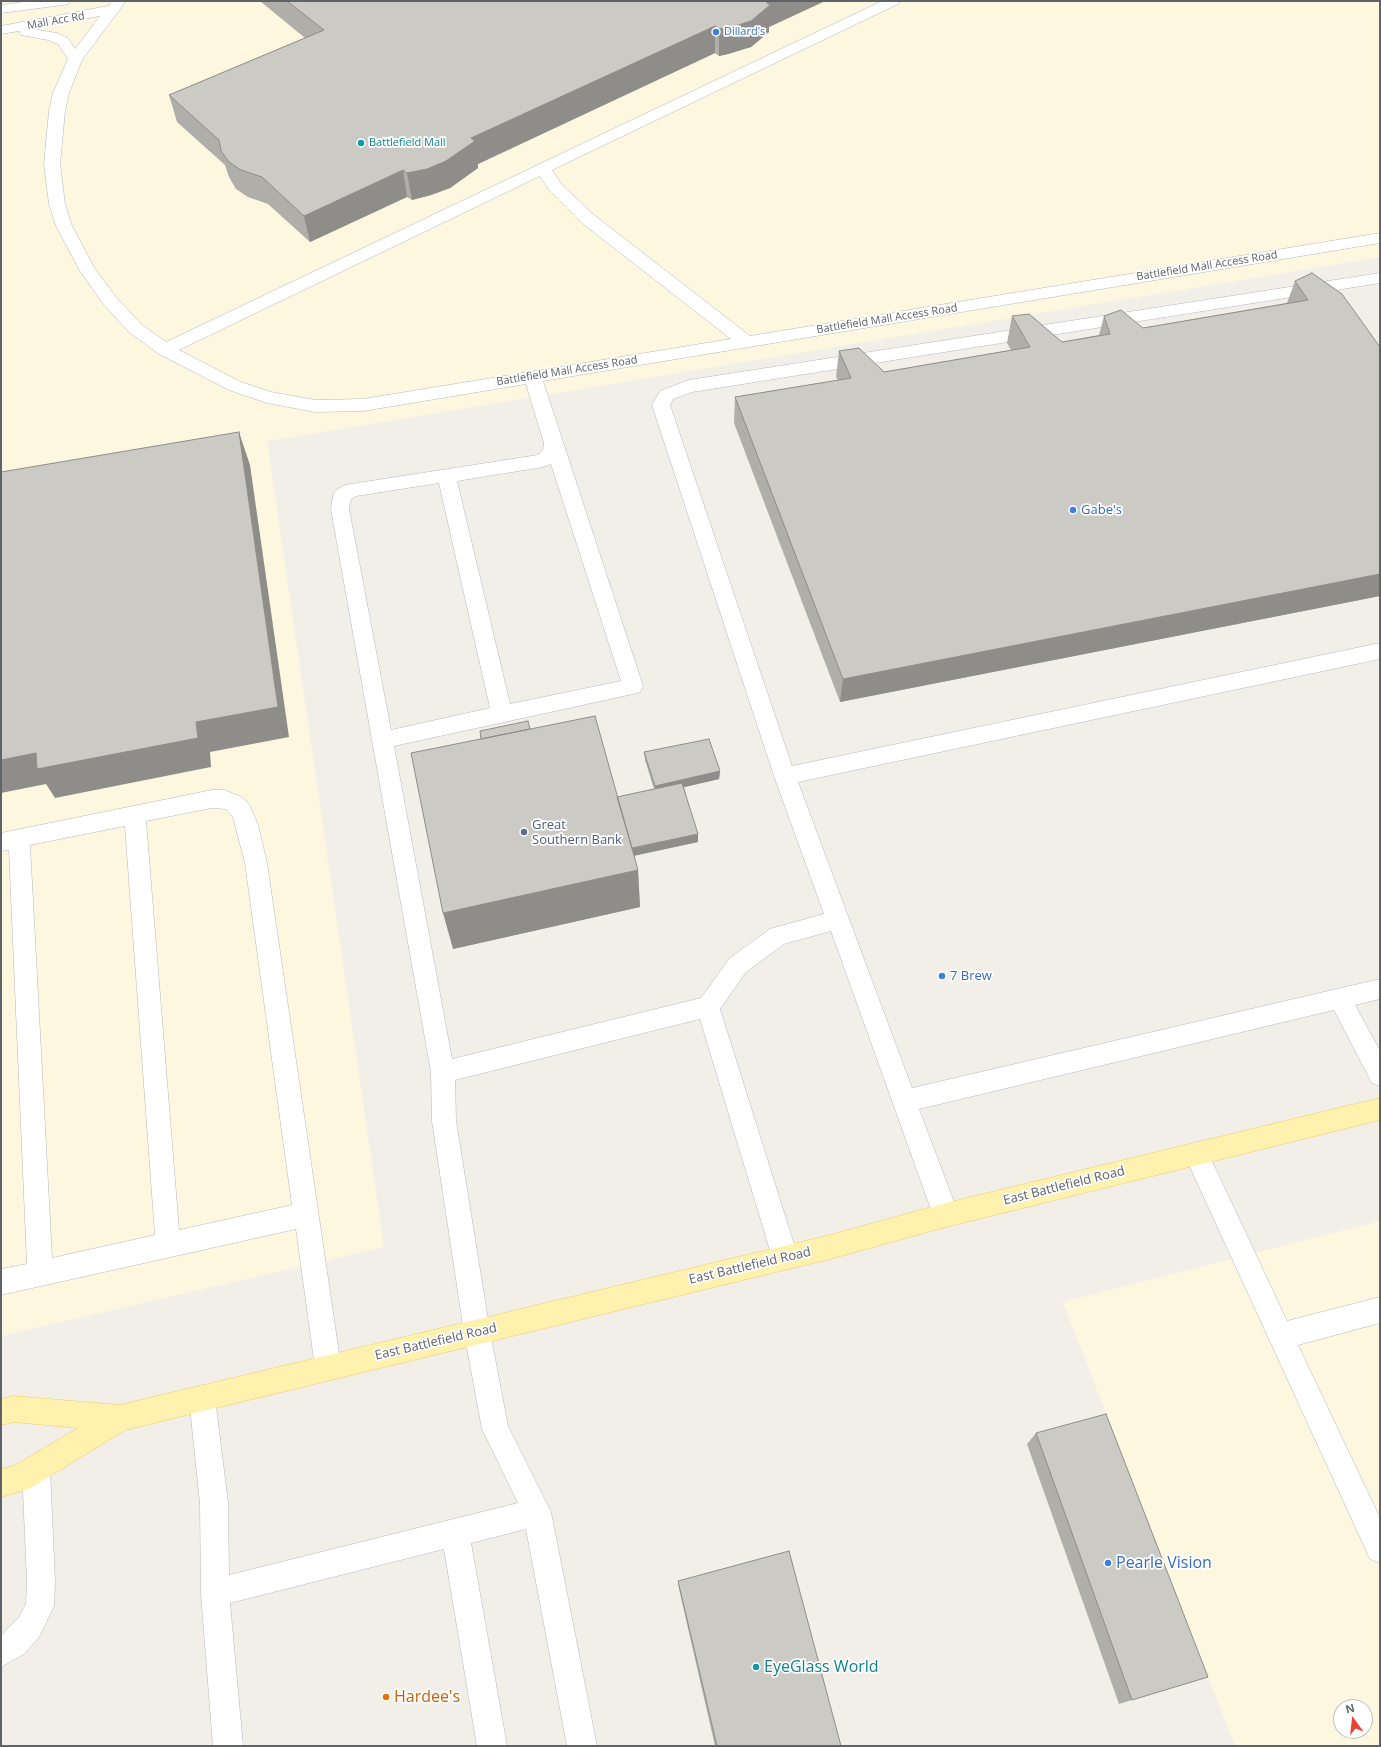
<!DOCTYPE html>
<html>
<head>
<meta charset="utf-8">
<style>
	body { margin:0 }
	#map { position:relative; width:1381px; height:1747px; overflow:hidden; background:#f1efe8; font-family:"Open Sans",sans-serif }
	canvas { display:block }
	.frame { position:absolute; inset:0; border:2px solid #5f6368; pointer-events:none }
	.north { position:absolute; left:1333px; top:1699px; width:40px; height:40px; box-sizing:border-box; background:#fff; border:1px solid #bfc1c3; border-radius:50%; rotate:345deg; font-size:11px; font-weight:700; line-height:16px; text-align:center; color:#5f6368 }
	.north::after { content:''; display:block; margin:auto; width:14px; height:18px; background:#ea4335; clip-path:polygon(50% 0,100% 100%,50% 72%,0 100%) }
</style>
</head>
<body>
<div id="map">
<canvas width="1381" height="1747"></canvas>
<div class="frame"></div>
<div class="north">N</div>
</div>
<script>
const ctx = document.querySelector('canvas').getContext('2d');
ctx.lineJoin = 'round';
function paint(path, color) { ctx.fillStyle = color; ctx.fill(path, 'evenodd'); }
const poly = rows => new Path2D(rows.map(r => 'M' + r).join(''));
function stroke(path, color, width, dash) { ctx.strokeStyle = color; ctx.lineWidth = width; ctx.lineCap = dash ? 'butt' : 'round'; ctx.setLineDash(dash || []); ctx.stroke(path); }
function drawText(font, color, halo, rows, align = 'center') {
  ctx.font = font + ' "Open Sans",sans-serif'; ctx.lineWidth = 3.5; ctx.setLineDash([]); ctx.textBaseline = 'middle'; ctx.strokeStyle = halo; ctx.fillStyle = color; for (const [text, x, y, turn = 0] of rows) {
    ctx.save(); ctx.translate(x, y); ctx.rotate((+turn || 0) * Math.PI / 180); ctx.textAlign = isNaN(turn) ? turn : align; if (halo) ctx.strokeText(text, 0, 0); ctx.fillText(text, 0, 0); ctx.restore();
  }
}
const commercial = poly([
	[1,1,1380,1,1380,257,267,441,384,1247,1,1336],
	[1380,1221,1380,1746,1235,1746,1063,1302],
	[1341,1707,1365,1707,1365,1731,1341,1731]
]);
const minor = poly([
	[30,1,70,1,68,4,63,5,1,13,1,5,30,1],
	[112,1,126,1,82,60,69,93,65,111,60,164,65,204,72,226,95,269,116,297,141,324,166,342,882,1,900,1,898,4,552,170,561,184,594,215,750,336,1380,233,1380,243,543,381,643,686,640,692,633,694,394,746,452,1059,701,998,730,958,770,929,824,914,774,776,652,405,660,391,689,380,1380,273,1380,283,692,392,673,399,670,405,792,766,1380,643,1380,659,798,782,912,1088,1380,979,1380,999,1355,1005,1380,1051,1380,1086,1372,1083,1334,1010,919,1109,959,1215,955,1224,946,1227,937,1224,933,1215,831,931,784,944,746,972,720,1009,798,1257,794,1266,785,1269,776,1266,772,1257,700,1019,455,1080,456,1121,490,1332,508,1426,551,1512,597,1746,567,1746,526,1529,471,1543,507,1746,477,1746,444,1549,230,1603,243,1746,213,1746,201,1593,200,1503,189,1398,193,1389,202,1385,211,1389,215,1398,228,1503,229,1575,518,1503,482,1429,464,1332,432,1121,431,1072,331,509,333,496,335,491,345,485,538,455,543,450,544,443,526,384,363,411,315,412,267,403,229,390,159,354,129,332,104,305,80,271,56,226,49,204,44,164,49,111,53,93,68,59,58,44,48,40,21,35,19,31,1,34,1,26,108,6,112,1],
	[100,16,75,49,68,38,57,33,32,29,100,16],
	[540,176,549,190,582,223,731,339,363,399,315,400,271,392,241,382,179,350,540,176],
	[551,464,621,681,510,704,457,481,543,467,551,464],
	[439,483,490,708,391,730,349,509,351,499,356,496,439,483],
	[212,790,224,790,242,797,250,806,258,825,267,863,341,1367,337,1376,328,1380,319,1376,315,1367,296,1229,1,1295,1,1269,27,1264,9,850,1,851,1,833,212,790],
	[212,808,226,809,233,817,245,863,292,1205,179,1230,146,821,212,808],
	[125,826,155,1235,52,1258,30,845,125,826],
	[1196,1142,1205,1146,1287,1321,1380,1297,1380,1323,1298,1345,1380,1518,1380,1563,1370,1559,1184,1154,1187,1146,1196,1142],
	[36,1455,46,1459,50,1469,55,1582,54,1606,39,1637,24,1654,1,1667,1,1636,19,1617,26,1604,27,1582,22,1469,26,1459,36,1455]
]);
const major = poly([
	[1380,1098,1380,1120,946,1227,830,1259,125,1430,29,1489,1,1497,1,1469,14,1466,78,1428,14,1422,1,1425,1,1399,14,1396,120,1405,830,1235,946,1203,1380,1098]
]);
const wall = poly([
	[260,1,825,1,769,27,769,32,751,47,728,54,719,56,715,53,478,164,478,168,450,188,431,195,412,200,407,197,310,242,268,204,248,197,236,189,229,177,225,165,177,122,169,95,305,38],
	[1295,281,1380,347,1380,596,840,702,734,423,735,397,838,380,836,377,839,351,884,372,1011,350,1007,343,1012,316,1062,342,1099,335,1104,316,1143,328,1287,303],
	[530,729,618,797,654,789,645,760,644,752,720,771,719,779,684,787,698,842,634,856,638,870,640,907,453,949,481,739,480,731],
	[1036,1433,1208,1677,1119,1704,1027,1444],
	[678,1581,841,1746,715,1746,679,1589]
]);
const shadedWall = poly([
	[769,1,825,1,769,27,769,32,751,47,728,54,719,56,719,29],
	[715,26,715,53,478,164,478,168,450,188,431,195,412,200,407,173,471,138],
	[403,170,407,197,310,242,304,216],
	[239,432,250,465,289,737,210,752,211,767,55,798,46,784,1,793,1,760],
	[1380,574,1380,596,840,702,843,679],
	[720,771,719,779,655,794,655,786],
	[698,834,698,842,627,857,626,850],
	[638,870,640,907,453,949,443,913]
]);
const building = poly([
	[287,1,769,1,766,2,770,5,751,21,729,28,719,29,715,26,471,138,475,141,446,161,427,169,407,173,403,170,304,216,262,177,241,170,229,162,221,151,219,140,169,95,324,30,287,1],
	[1312,273,1342,294,1380,347,1380,574,843,679,735,397,851,378,839,351,859,348,884,372,1030,347,1012,316,1029,314,1062,342,1110,334,1104,316,1121,310,1143,328,1308,300,1295,281,1312,273],
	[239,432,278,707,196,722,198,738,37,769,36,753,1,760,1,472,239,432],
	[595,716,638,870,443,913,411,753,595,716],
	[528,721,530,729,481,739,480,731,528,721],
	[709,739,720,771,655,786,644,752,709,739],
	[682,783,698,834,632,848,617,797,682,783],
	[1106,1414,1208,1677,1132,1700,1036,1433,1106,1414],
	[789,1551,841,1746,717,1746,678,1581,789,1551]
]);
const markers = [
	[716,32,4,"#3f7fe0"],
	[361,143,4,"#0f9aa8"],
	[1073,510,4,"#3f7fe0"],
	[524,832,4,"#5c6f8a"],
	[942,976,4,"#3f7fe0"],
	[1108,1563,4,"#3f7fe0"],
	[756,1667,4,"#0f9aa8"],
	[386,1697,4,"#e8710a"]
];
const farStreetnames = [
	["Mall Acc Rd",56,21,-10],
	["Battlefield Mall Access Road",1207,266,-9],
	["Battlefield Mall Access Road",887,319,-9],
	["Battlefield Mall Access Road",567,371,-9]
];
const farShopnames = [
	["Dillard's",724,32]
];
const farCulturenames = [
	["Battlefield Mall",369,143]
];
const shopNames = [
	["Gabe's",1081,510],
	["7 Brew",950,976]
];
const serviceNames = [
	["Great",532,825],
	["Southern Bank",532,840]
];
const streetNames = [
	["East Battlefield Road",1064,1186,-14],
	["East Battlefield Road",750,1266,-13],
	["East Battlefield Road",436,1342,-13]
];
const nearShopnames = [
	["Pearle Vision",1116,1563]
];
const nearCulturenames = [
	["EyeGlass World",764,1667]
];
const nearFoodnames = [
	["Hardee's",394,1697]
];
paint(commercial, '#fef7e0');
stroke(minor, '#b5b8bc', 1);
stroke(major, '#f2c960', 1);
paint(minor, '#fff');
paint(major, '#fff2af');
paint(wall, '#afaea9');
paint(shadedWall, '#8f8d8a');
paint(building, '#cccac5');
stroke(building, '#8f8d8a', 1);
for (const [x, y, r, color] of markers) { const dot = new Path2D(); dot.arc(x, y, r, 0, 2 * Math.PI); ctx.fillStyle = color; ctx.fill(dot); stroke(dot, '#fff', 1.5); }
drawText('11px', '#5f6368', '#fff', farStreetnames);
drawText('11px', '#366cbe', '#fff', farShopnames, 'left');
drawText('11px', '#0d838f', '#fff', farCulturenames, 'left');
drawText('13px', '#366cbe', '#fff', shopNames, 'left');
drawText('13px', '#4e5e75', '#fff', serviceNames, 'left');
drawText('13px', '#5f6368', '#fff', streetNames);
drawText('16px', '#366cbe', '#fff', nearShopnames, 'left');
drawText('16px', '#0d838f', '#fff', nearCulturenames, 'left');
drawText('16px', '#c56008', '#fff', nearFoodnames, 'left');
</script>
</body>
</html>
